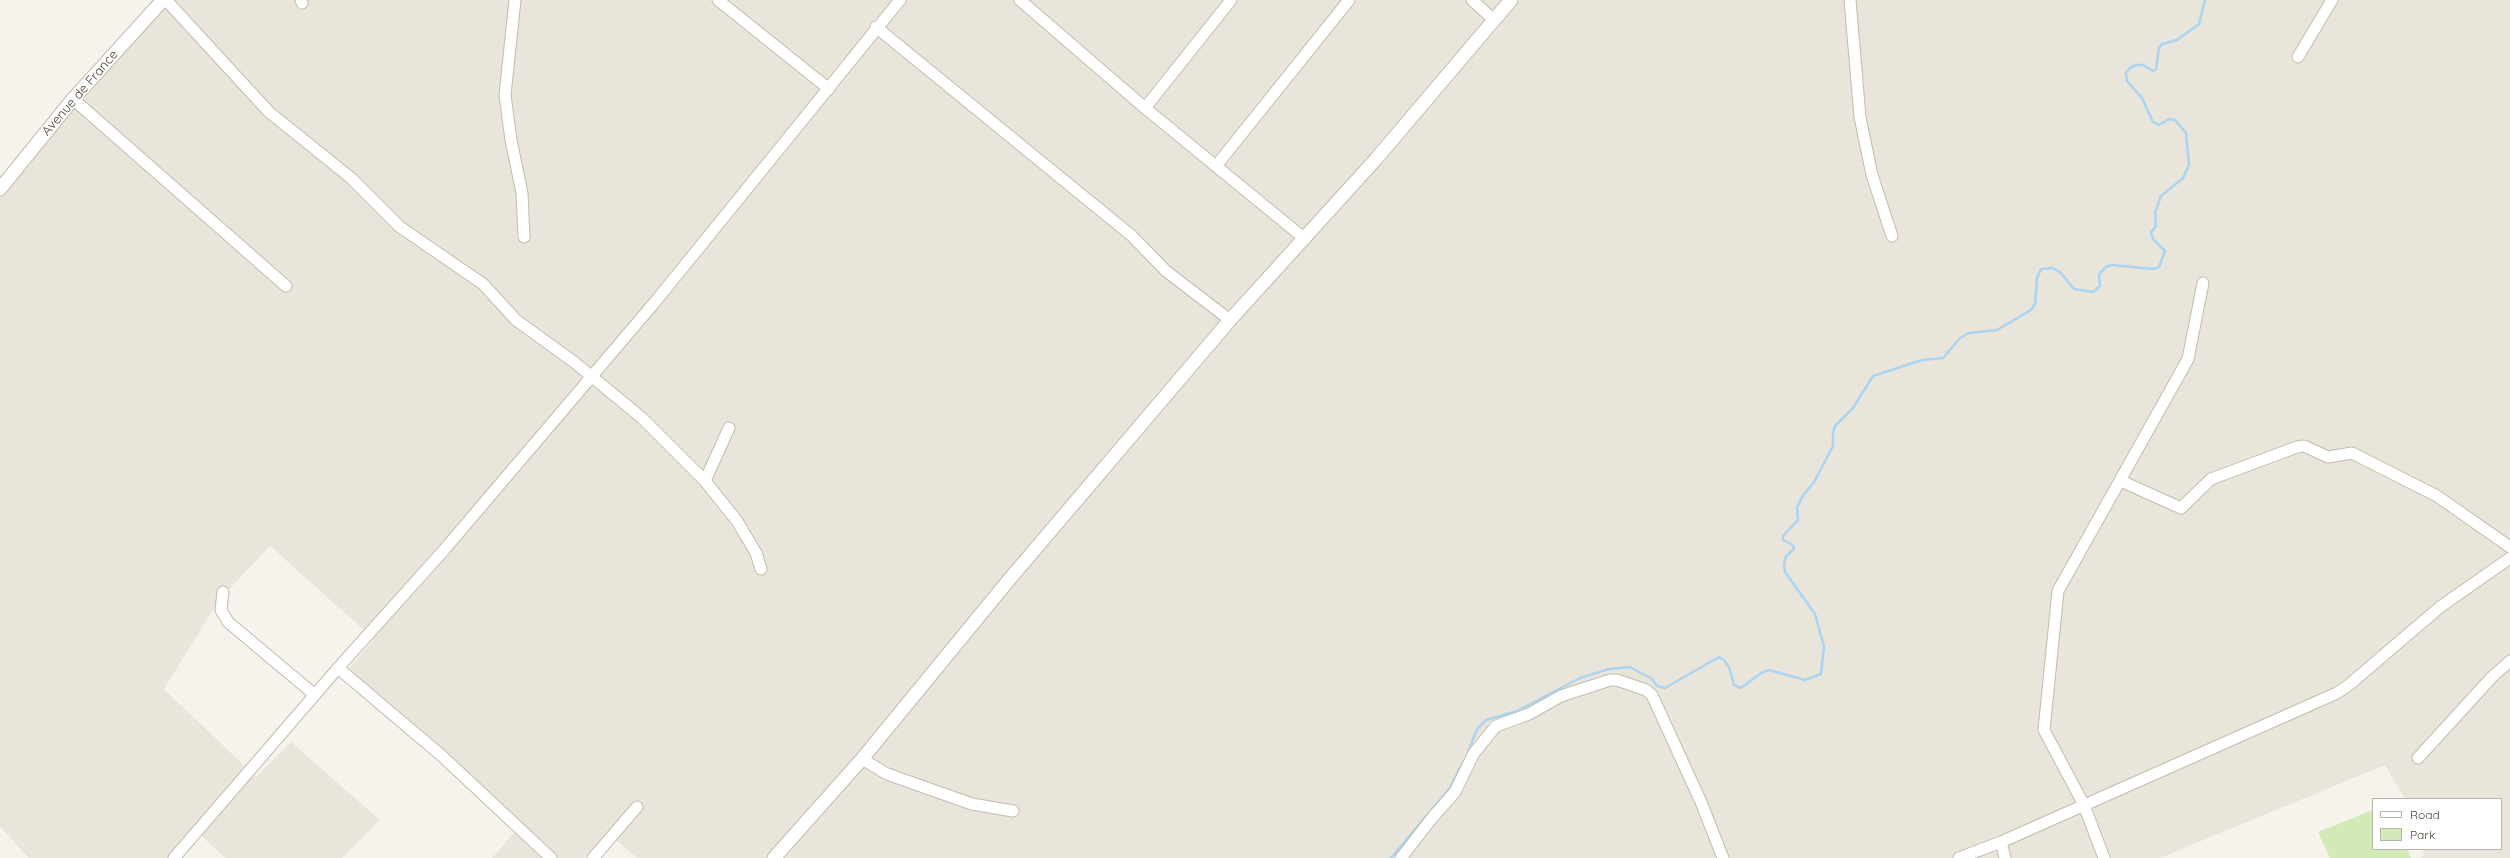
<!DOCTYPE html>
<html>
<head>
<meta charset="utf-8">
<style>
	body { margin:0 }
	#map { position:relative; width:2510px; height:858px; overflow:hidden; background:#f6f3ec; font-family:Quicksand,sans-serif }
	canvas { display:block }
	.legend { position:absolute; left:2372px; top:798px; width:130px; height:52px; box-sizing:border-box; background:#fff; border:1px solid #b7b4b0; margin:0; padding:5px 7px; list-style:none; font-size:12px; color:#4b4439 }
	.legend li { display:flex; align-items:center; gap:8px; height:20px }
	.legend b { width:20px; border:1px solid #b7b4b0 }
</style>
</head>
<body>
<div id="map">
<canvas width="2510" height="858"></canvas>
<ul class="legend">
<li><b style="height:5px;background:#fff"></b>Road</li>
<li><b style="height:11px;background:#d2eab5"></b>Park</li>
</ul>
</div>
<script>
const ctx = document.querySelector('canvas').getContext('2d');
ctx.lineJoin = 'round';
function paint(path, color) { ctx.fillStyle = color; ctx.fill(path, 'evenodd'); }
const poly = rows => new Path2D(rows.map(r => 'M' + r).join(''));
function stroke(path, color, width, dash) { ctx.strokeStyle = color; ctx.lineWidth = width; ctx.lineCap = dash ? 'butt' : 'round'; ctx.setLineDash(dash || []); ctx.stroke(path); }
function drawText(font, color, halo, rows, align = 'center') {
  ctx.font = font + ' Quicksand,sans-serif'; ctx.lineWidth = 3.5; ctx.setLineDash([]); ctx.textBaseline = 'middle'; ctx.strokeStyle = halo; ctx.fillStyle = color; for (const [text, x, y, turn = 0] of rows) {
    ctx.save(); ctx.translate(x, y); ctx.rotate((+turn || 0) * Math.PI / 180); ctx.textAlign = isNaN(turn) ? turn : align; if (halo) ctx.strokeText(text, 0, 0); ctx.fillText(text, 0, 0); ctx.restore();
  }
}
const residential = poly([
	[152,0,2510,0,2510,858,2421,858,2424,855,2422,849,2501,849,2501,799,2405,799,2385,765,2160,858,637,858,607,832,585,858,492,858,520,826,348,670,374,639,270,546,219,600,164,689,256,777,291,742,380,820,342,858,225,858,192,827,168,858,29,858,0,827,0,179]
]);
const green = poly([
	[2373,810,2373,849,2407,849,2411,858,2330,858,2318,832]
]);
const stream = poly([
	[1468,752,1477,729,1486,720,1517,711,1580,678,1609,669,1630,667,1652,679,1657,686,1665,688,1719,657,1724,660,1729,667,1734,685,1741,688,1761,673,1769,670,1805,680,1821,674,1824,647,1815,614,1785,572,1784,565,1786,556,1794,549,1793,545,1783,540,1783,536,1798,520,1797,508,1802,497,1814,482,1833,446,1833,433,1835,426,1853,408,1873,376,1922,360,1943,358,1960,338,1969,333,1997,330,2031,310,2035,304,2037,278,2041,269,2053,268,2060,272,2074,289,2093,292,2100,286,2099,274,2106,267,2112,265,2154,269,2159,267,2165,251,2153,239,2151,232,2156,226,2155,213,2161,196,2183,178,2189,165,2186,133,2175,120,2169,119,2159,125,2153,122,2142,98,2127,81,2126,73,2130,68,2137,65,2143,65,2153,71,2156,69,2159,48,2162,44,2177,40,2199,24,2205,0],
	[1391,858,1450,788,1463,762]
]);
const minor = poly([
	[166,0,269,112,351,178,400,227,483,284,516,320,574,362,642,418,705,481,737,521,756,553,761,569],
	[301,0,302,3],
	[515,0,505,95,511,140,522,193,524,237],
	[718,0,829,89],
	[1020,0,1145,108,1305,239],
	[1472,0,1494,20],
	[1850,0,1860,117,1872,175,1892,236],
	[876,27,1132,236,1166,271,1230,320],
	[2298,57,2332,0],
	[73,99,286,286],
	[1145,108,1231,0],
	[1216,166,1349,0],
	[705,481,729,428],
	[2121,481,2181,508,2211,479,2297,447,2304,446,2328,457,2352,453,2437,496,2510,547],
	[223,592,221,610,228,622,315,695],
	[338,668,442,756,551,858],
	[2418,758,2492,677,2510,661],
	[862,759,887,774,972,804,1013,811],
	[2001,842,2005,858],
	[174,858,338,668,444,550,655,302,900,0],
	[593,858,637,807],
	[1401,858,1432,818,1455,792,1474,753,1496,726,1529,714,1561,696,1610,680,1617,680,1646,690,1652,695,1701,802,1723,858],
	[1959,858,2001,842,2337,693,2350,684,2440,607,2510,558],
	[2104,858,2084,805,2044,730,2058,591,2188,359,2203,283]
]);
const tertiary = poly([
	[0,189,73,99,163,0],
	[774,858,862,759,1008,581,1230,320,1376,159,1511,0]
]);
const streetNames = [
	["Avenue de France",80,93,-49]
];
paint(residential, '#eae5da');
paint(green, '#d2eab5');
stroke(stream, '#a9d4f2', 2.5);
stroke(minor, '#c2bbae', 13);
stroke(tertiary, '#c2bbae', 15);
stroke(minor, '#fff', 11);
stroke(tertiary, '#fff', 13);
drawText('13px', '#4b4439', '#fff', streetNames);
</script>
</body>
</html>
